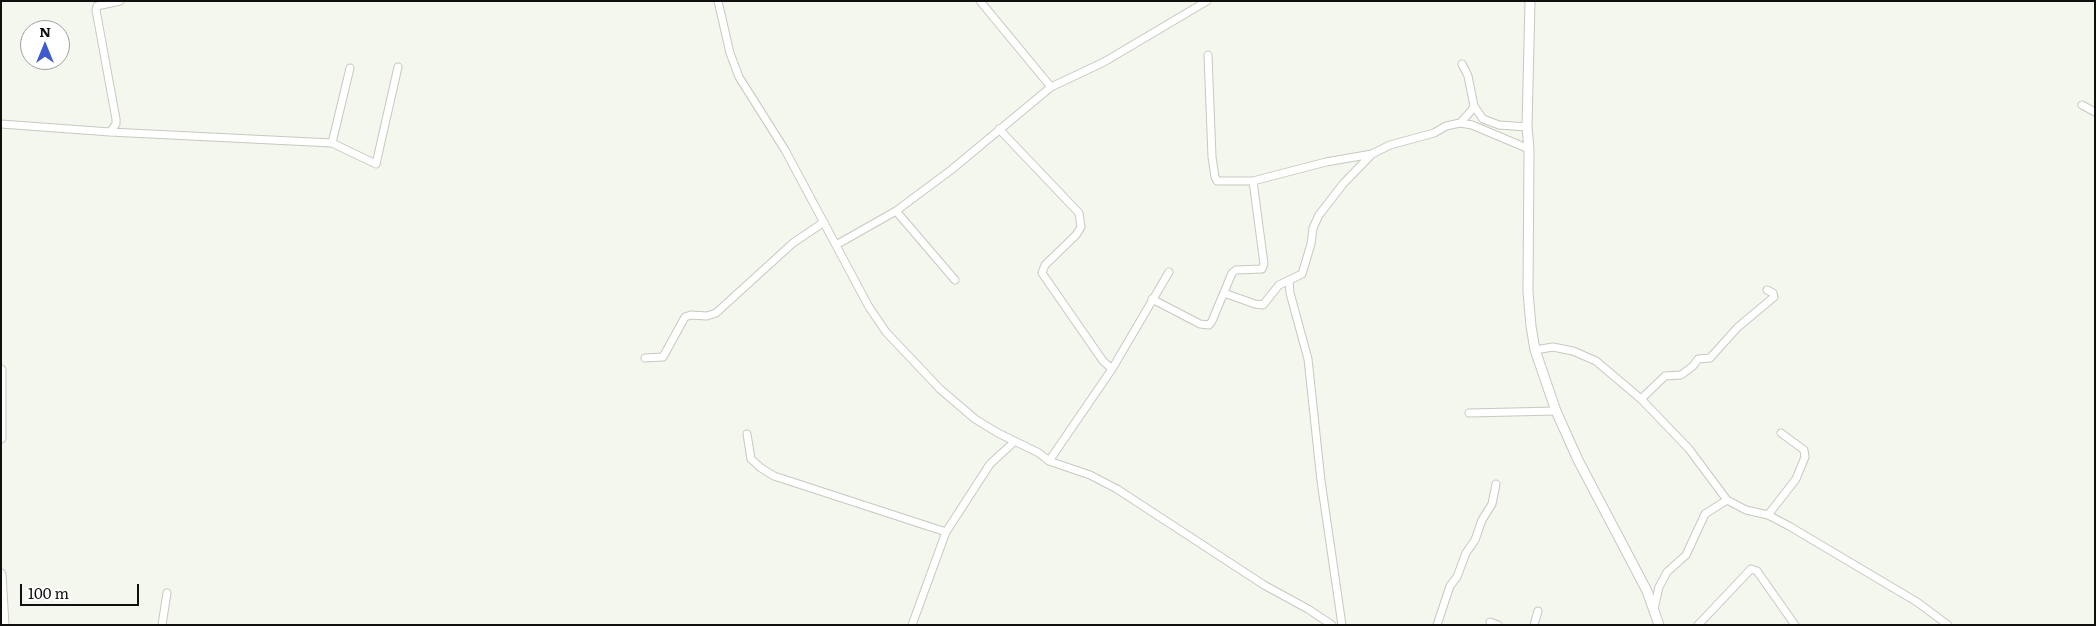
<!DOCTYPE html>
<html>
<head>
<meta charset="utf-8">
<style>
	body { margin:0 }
	#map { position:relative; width:2096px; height:626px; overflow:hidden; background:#f3f7ed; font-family:Literata,serif }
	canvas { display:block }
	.frame { position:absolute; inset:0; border:2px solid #10110e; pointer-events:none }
	.north { position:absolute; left:20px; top:20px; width:50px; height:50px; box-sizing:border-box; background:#fff; border:1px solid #9fa09f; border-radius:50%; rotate:0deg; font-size:14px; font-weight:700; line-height:20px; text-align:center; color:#10110e }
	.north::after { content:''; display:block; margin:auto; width:18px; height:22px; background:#3d5bcd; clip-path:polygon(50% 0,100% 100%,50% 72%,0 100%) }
	.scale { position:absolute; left:20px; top:584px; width:119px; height:22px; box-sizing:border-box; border:2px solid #10110e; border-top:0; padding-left:6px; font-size:15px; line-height:18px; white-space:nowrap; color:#10110e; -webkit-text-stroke:4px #fff; paint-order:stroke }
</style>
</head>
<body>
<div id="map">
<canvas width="2096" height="626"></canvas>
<div class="frame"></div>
<div class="north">N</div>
<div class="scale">100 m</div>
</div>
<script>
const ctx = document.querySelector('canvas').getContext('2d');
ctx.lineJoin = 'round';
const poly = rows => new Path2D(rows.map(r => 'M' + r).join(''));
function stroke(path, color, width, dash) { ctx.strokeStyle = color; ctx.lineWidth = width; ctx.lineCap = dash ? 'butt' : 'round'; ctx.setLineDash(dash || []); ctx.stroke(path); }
const minor = poly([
	[718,1,730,53,739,77,785,150,869,307,886,332,940,389,975,419,998,433,1039,453,1049,461,1090,475,1117,489,1264,585,1308,609,1332,625],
	[980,1,1051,87],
	[1208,55,1212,157,1215,177,1217,181,1253,181,1326,162,1372,154,1390,145,1434,133,1446,126,1460,123,1472,125,1529,149],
	[1462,64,1468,76,1474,106,1483,119,1499,125,1527,127],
	[2082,105,2095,112],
	[1460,123,1471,111,1474,106],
	[1,124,110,132,332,143,376,164,398,67],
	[999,129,1079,213,1081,227,1076,235,1045,265,1042,273,1103,361,1112,369,1049,461],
	[110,132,116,124,116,119,96,10,97,6,120,1],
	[332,143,350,68],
	[896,211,955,280],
	[836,245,896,211,951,170,1051,87,1104,62,1207,1],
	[1289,280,1290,293,1308,359,1321,481,1342,625],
	[1224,293,1255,304,1263,305,1279,285,1302,274,1311,244,1313,228,1319,215,1343,184,1371,155],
	[1152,299,1200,324,1209,325,1212,321,1232,273,1236,270,1262,269,1264,264,1253,181],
	[1535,350,1553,347,1573,351,1596,361,1641,399,1689,449,1727,500,1746,510,1768,515,1789,526,1917,602,1948,625],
	[645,358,663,357,685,317,691,315,707,316,716,313,793,243,824,222],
	[1112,369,1169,272],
	[1641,399,1665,376,1681,375,1693,366,1698,359,1710,358,1738,327,1774,297,1773,293,1767,290],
	[1469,413,1556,411],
	[747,434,751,459,761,468,774,476,946,532],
	[1768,515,1796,479,1805,457,1804,450,1781,433],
	[1654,609,1659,587,1667,572,1686,555,1705,514,1727,500],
	[1490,622,1498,625],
	[162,625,167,593],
	[912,625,946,532,990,464,1014,442],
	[1437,625,1450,586,1457,577,1466,553,1475,540,1482,520,1492,504,1496,484],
	[1534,625,1538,611],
	[1698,625,1751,569,1757,571,1795,625]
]);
const tertiary = poly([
	[1530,1,1527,127,1529,149,1528,292,1531,326,1535,350,1556,411,1578,460,1647,591,1659,625],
	[1,370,1,438],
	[1,574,4,625]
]);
stroke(minor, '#c6c9c0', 9);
stroke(tertiary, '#c6c9c0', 11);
stroke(minor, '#fff', 7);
stroke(tertiary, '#fff', 9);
</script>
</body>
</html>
